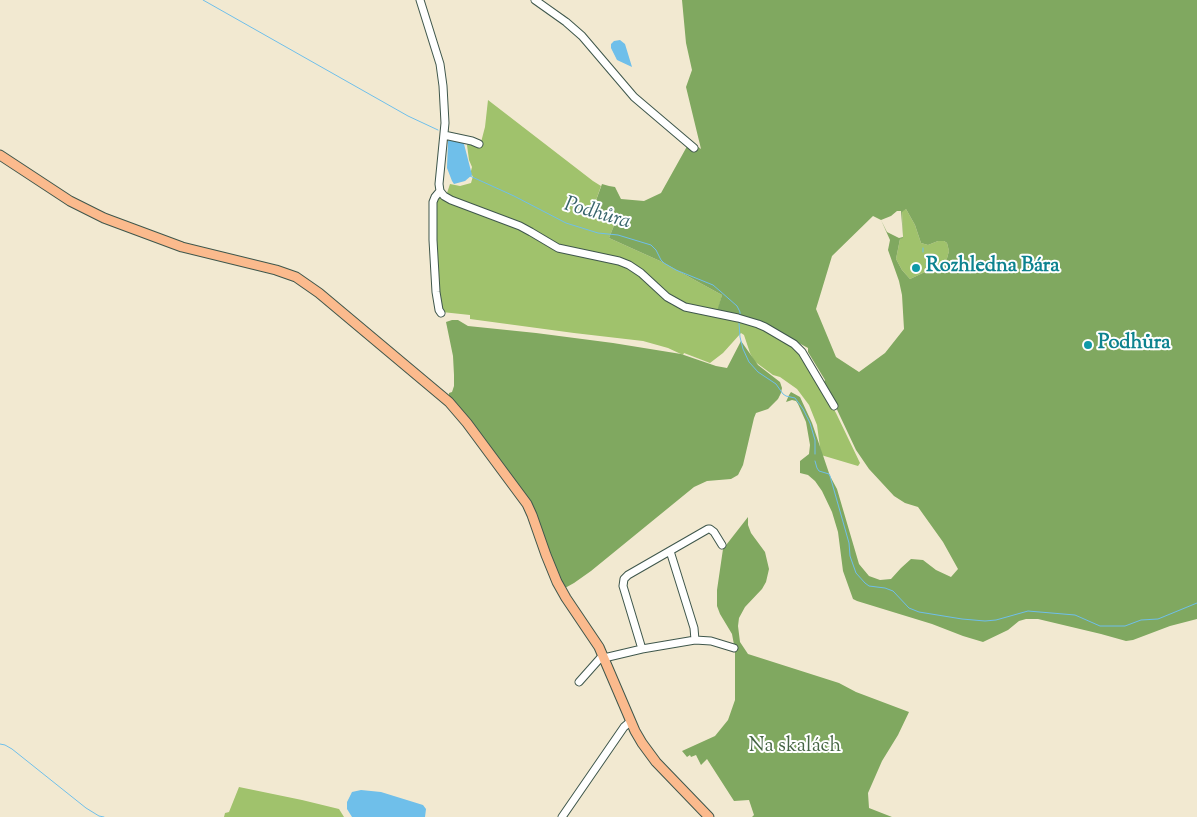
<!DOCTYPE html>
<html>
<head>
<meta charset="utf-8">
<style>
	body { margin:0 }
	canvas { display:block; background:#f2e9d1 }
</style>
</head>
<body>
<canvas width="1197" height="817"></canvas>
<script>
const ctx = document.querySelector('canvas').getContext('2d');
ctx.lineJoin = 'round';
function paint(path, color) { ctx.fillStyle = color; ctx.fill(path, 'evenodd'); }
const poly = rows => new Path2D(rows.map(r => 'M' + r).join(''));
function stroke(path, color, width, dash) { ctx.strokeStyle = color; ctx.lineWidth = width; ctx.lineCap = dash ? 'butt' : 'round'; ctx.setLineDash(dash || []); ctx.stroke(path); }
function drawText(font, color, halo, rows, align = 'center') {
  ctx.font = font + ' "Sorts Mill Goudy",serif'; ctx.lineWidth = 4; ctx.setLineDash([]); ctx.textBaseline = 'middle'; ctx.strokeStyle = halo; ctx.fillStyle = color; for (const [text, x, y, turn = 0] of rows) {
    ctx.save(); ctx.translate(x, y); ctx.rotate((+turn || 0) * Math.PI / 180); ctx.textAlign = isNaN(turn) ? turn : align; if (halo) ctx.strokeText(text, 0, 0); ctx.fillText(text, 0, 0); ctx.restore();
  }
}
const green = poly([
	[488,100,593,181,601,186,594,206,598,217,615,223,609,238,660,261,722,295,716,317,756,324,796,349,823,390,836,413,860,463,858,466,821,455,817,425,809,405,797,389,780,377,773,375,754,361,750,353,744,335,741,333,723,353,710,363,684,353,683,355,668,348,643,341,574,333,470,319,470,315,442,312,438,293,435,202,445,192,447,193,450,184,460,186,471,183,473,176,470,175,472,167,469,160,467,145,469,143,480,146,485,127],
	[906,209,915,225,921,243,928,245,938,241,944,241,947,243,949,251,946,262,910,279,902,270,896,259,900,239,903,237,902,211],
	[239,787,302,800,339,809,344,817,224,817,225,813,229,812]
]);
const forest = poly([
	[682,0,1197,0,1197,619,1170,626,1133,640,1126,641,1101,634,1038,619,1026,619,1019,621,1008,630,983,642,963,636,932,624,857,601,853,599,843,571,838,532,832,512,822,491,815,481,808,475,800,473,800,461,809,454,810,445,806,422,798,404,796,401,792,400,786,402,789,395,791,392,800,397,812,423,830,476,837,489,859,564,869,576,880,580,891,579,901,568,911,559,923,560,936,570,951,577,958,569,943,542,918,507,905,503,894,496,869,469,856,450,824,382,825,380,808,352,808,348,762,323,717,311,722,295,660,261,609,238,615,223,598,217,594,206,602,184,609,186,615,187,621,199,644,201,661,193,690,141,701,149,686,87,692,70,686,43],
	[906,209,915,225,921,243,928,245,938,241,944,241,947,243,949,251,946,262,910,279,902,270,896,259,900,239,903,238,902,212],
	[897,211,901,211,903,237,899,238,887,232,881,220,891,216],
	[873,216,881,220,890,240,888,250,899,281,902,295,904,329,885,353,859,372,836,357,816,309,832,256],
	[452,320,458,320,468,326,536,333,613,343,681,354,716,366,727,368,741,341,758,365,780,382,782,388,781,393,778,399,768,409,756,413,754,418,743,465,738,475,731,479,707,481,694,487,591,571,574,583,565,588,561,586,535,522,449,398,449,393,452,392,454,386,454,375,453,356,446,322],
	[748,517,748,525,751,533,765,552,769,569,766,582,762,589,745,607,739,618,738,626,740,642,748,654,839,683,856,692,909,712,898,735,882,761,868,793,869,808,892,817,752,817,754,815,749,800,734,801,707,759,701,765,696,755,691,757,690,755,687,757,682,751,715,736,728,720,735,700,735,650,732,634,720,614,717,606,717,590,723,549]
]);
const water = poly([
	[620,40,625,44,632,67,617,60,611,48,611,44,614,41],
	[452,139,462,142,464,144,472,175,465,181,454,184,452,181,447,168,448,141],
	[361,790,381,792,423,805,426,809,425,817,352,817,347,809,347,802,352,792]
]);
const stream = poly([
	[203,0,408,116,438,130],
	[470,176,514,196,566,223,598,233,618,235,651,245,656,250,661,260,664,263,676,270,713,285,720,291,737,306,740,312,740,315],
	[923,248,923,252],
	[926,264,928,270],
	[739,323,740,337,743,349,749,362,758,372,776,384,783,394,786,396,795,398,803,409,810,423,815,440,815,454],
	[815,461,817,468,819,471,829,474,830,476,849,543,850,556,856,573,865,583,869,586,885,588,893,591,909,608,919,612,962,619,985,621,996,620,1028,611,1075,615,1100,626,1125,626,1141,620,1158,619,1197,603],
	[0,744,5,745,12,749,86,808,99,816,104,817]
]);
const minor = poly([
	[420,0,440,64,443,86,445,123,439,184,440,191,444,196,451,200,520,226,531,232,558,248,619,261,629,265,641,273,667,297,685,307,738,318,758,324,765,327,794,344,802,352,834,406],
	[535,0,566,22,582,36,634,97,694,148],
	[444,135,472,141,479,144],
	[440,191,435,197,433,202,433,240,436,292,439,310,441,313],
	[670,551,694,628,695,640],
	[642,649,623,586,624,579,628,575,708,529,710,529,714,532,722,545],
	[604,658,642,649,695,640,711,641,734,648],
	[579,682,603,655],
	[562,817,624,727,631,721]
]);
const major = poly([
	[0,155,70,201,104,218,182,247,276,270,296,277,319,293,449,402,467,423,527,504,532,515,546,555,557,582,566,598,599,647,635,731,642,743,656,762,709,817]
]);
const markers = [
	[916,268,5,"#0f9aa8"],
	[1088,345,5,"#0f9aa8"]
];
const cultureNames = [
	["Rozhledna Bára",926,268],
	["Podhůra",1098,345]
];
const parkNames = [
	["Na skalách",795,748]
];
const waterNames = [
	["Podhůra",597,215,16]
];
paint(green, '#a0c26c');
paint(forest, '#80a860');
paint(water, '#6fbfea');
stroke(stream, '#6fbfea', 1);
stroke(minor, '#3f574c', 9);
stroke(major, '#3f574c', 11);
stroke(minor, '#fff', 7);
stroke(major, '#fbba8d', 9);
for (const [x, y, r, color] of markers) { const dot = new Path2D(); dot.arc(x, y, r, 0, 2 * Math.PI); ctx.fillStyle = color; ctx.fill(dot); stroke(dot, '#fff', 2); }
drawText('bold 20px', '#0d838f', '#fff', cultureNames, 'left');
drawText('20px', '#466545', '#fff', parkNames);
drawText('italic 21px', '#37646b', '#fff', waterNames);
</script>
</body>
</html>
